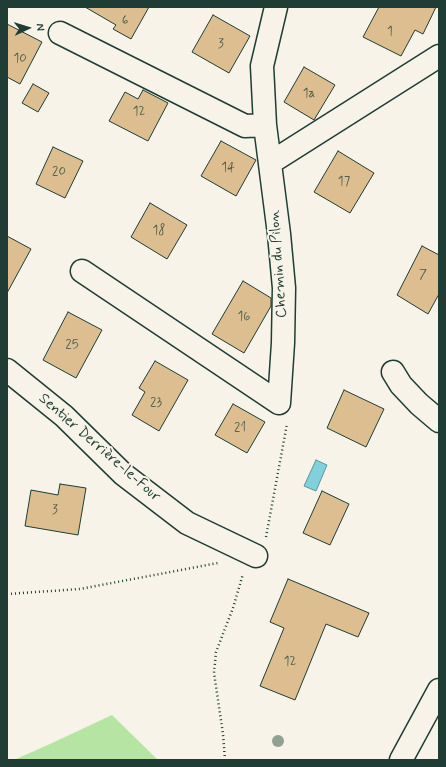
<!DOCTYPE html>
<html>
<head>
<meta charset="utf-8">
<style>
	body { margin:0 }
	#map { position:relative; width:446px; height:767px; overflow:hidden; background:#f7f3e8; font-family:Mynerve,sans-serif }
	canvas { display:block }
	.frame { position:absolute; inset:0; border:8px solid #1f3d34; pointer-events:none }
	.north { position:absolute; left:8px; top:8px; width:40px; height:40px; -webkit-text-stroke:3px #f7f3e8; paint-order:stroke; rotate:86deg; font-size:11px; font-weight:700; line-height:16px; text-align:center; color:#1f3d34 }
	.north::after { content:''; display:block; margin:auto; width:14px; height:18px; background:#1f3d34; clip-path:polygon(50% 0,100% 100%,50% 72%,0 100%) }
</style>
</head>
<body>
<div id="map">
<canvas width="446" height="767"></canvas>
<div class="frame"></div>
<div class="north">N</div>
</div>
<script>
const ctx = document.querySelector('canvas').getContext('2d');
ctx.lineJoin = 'round';
function paint(path, color) { ctx.fillStyle = color; ctx.fill(path, 'evenodd'); }
const poly = rows => new Path2D(rows.map(r => 'M' + r).join(''));
function stroke(path, color, width, dash) { ctx.strokeStyle = color; ctx.lineWidth = width; ctx.lineCap = dash ? 'butt' : 'round'; ctx.setLineDash(dash || []); ctx.stroke(path); }
function drawText(font, color, halo, rows, align = 'center') {
  ctx.font = font + ' Mynerve,sans-serif'; ctx.lineWidth = 4; ctx.setLineDash([]); ctx.textBaseline = 'middle'; ctx.strokeStyle = halo; ctx.fillStyle = color; for (const [text, x, y, turn = 0] of rows) {
    ctx.save(); ctx.translate(x, y); ctx.rotate((+turn || 0) * Math.PI / 180); ctx.textAlign = isNaN(turn) ? turn : align; if (halo) ctx.strokeText(text, 0, 0); ctx.fillText(text, 0, 0); ctx.restore();
  }
}
const green = poly([
	[112,715,158,760,14,760,50,744]
]);
const water = poly([
	[316,460,327,465,316,491,304,486,316,460]
]);
const building = poly([
	[85,7,149,7,131,39,113,29,116,25,85,7],
	[379,7,436,7,423,34,415,30,401,56,363,37,379,7],
	[213,15,250,36,229,73,192,52,213,15],
	[7,24,42,42,20,84,7,77,7,24],
	[304,67,335,85,314,120,284,102,304,67],
	[33,84,49,93,38,112,22,103,33,84],
	[143,90,168,103,148,141,109,121,125,92,138,99,143,90],
	[221,141,256,160,236,196,201,176,221,141],
	[53,147,83,161,65,198,36,184,53,147],
	[338,151,374,173,350,213,314,192,338,151],
	[150,203,187,225,167,259,131,237,150,203],
	[7,236,31,249,7,293,7,236],
	[422,246,439,255,439,294,428,314,397,295,422,246],
	[243,281,271,298,271,306,244,353,212,334,243,281],
	[68,312,102,330,76,378,43,360,68,312],
	[155,361,188,380,159,431,132,415,145,392,139,388,155,361],
	[344,390,384,409,366,447,327,428,344,390],
	[233,404,265,422,247,453,215,435,233,404],
	[60,484,86,488,78,535,25,526,31,490,58,495,60,484],
	[322,491,349,504,330,545,303,533,322,491],
	[288,579,369,613,358,637,326,624,295,700,260,686,284,628,270,622,288,579]
]);
const path = poly([
	[266,537,287,424],
	[7,594,80,589,218,563],
	[225,760,223,734,214,673,216,652,233,608,243,574]
]);
const minor = poly([
	[276,7,262,66,265,125,279,234,284,288,283,343,279,403],
	[60,33,245,126,265,125],
	[270,163,439,56],
	[82,271,279,403],
	[7,370,64,416,123,474,187,523,256,556],
	[393,372,401,385,419,404,439,421],
	[401,760,439,690]
]);
const trees = [
	[278,741]
];
const numberNames = [
	["6",125,21],
	["1",390,32],
	["3",221,44],
	["10",20,59],
	["1a",309,94],
	["12",139,112],
	["14",228,168],
	["20",59,172],
	["17",344,182],
	["18",159,231],
	["7",423,275],
	["16",244,317],
	["25",72,345],
	["23",156,403],
	["21",240,428],
	["3",55,510],
	["12",290,662]
];
const streetNames = [
	["Chemin du Pilon",279,264,-94],
	["Sentier Derrière-le-Four",99,448,41]
];
paint(green, '#b5e4a3');
paint(water, '#81d1dc');
stroke(water, '#5a9699', 1);
paint(building, '#dcbe90');
stroke(building, '#1f3d34', 1);
stroke(minor, '#1f3d34', 25);
stroke(path, '#1f3d34', 2.5, [1, 3]);
stroke(minor, '#f7f3e8', 22);
ctx.fillStyle = '#91a191';
for (const [x, y] of trees) { ctx.beginPath(); ctx.arc(x, y, 6, 0, 2 * Math.PI); ctx.fill(); }
drawText('13px', '#4e5d4b', null, numberNames);
drawText('15px', '#1f3d34', '#f7f3e8', streetNames);
</script>
</body>
</html>
